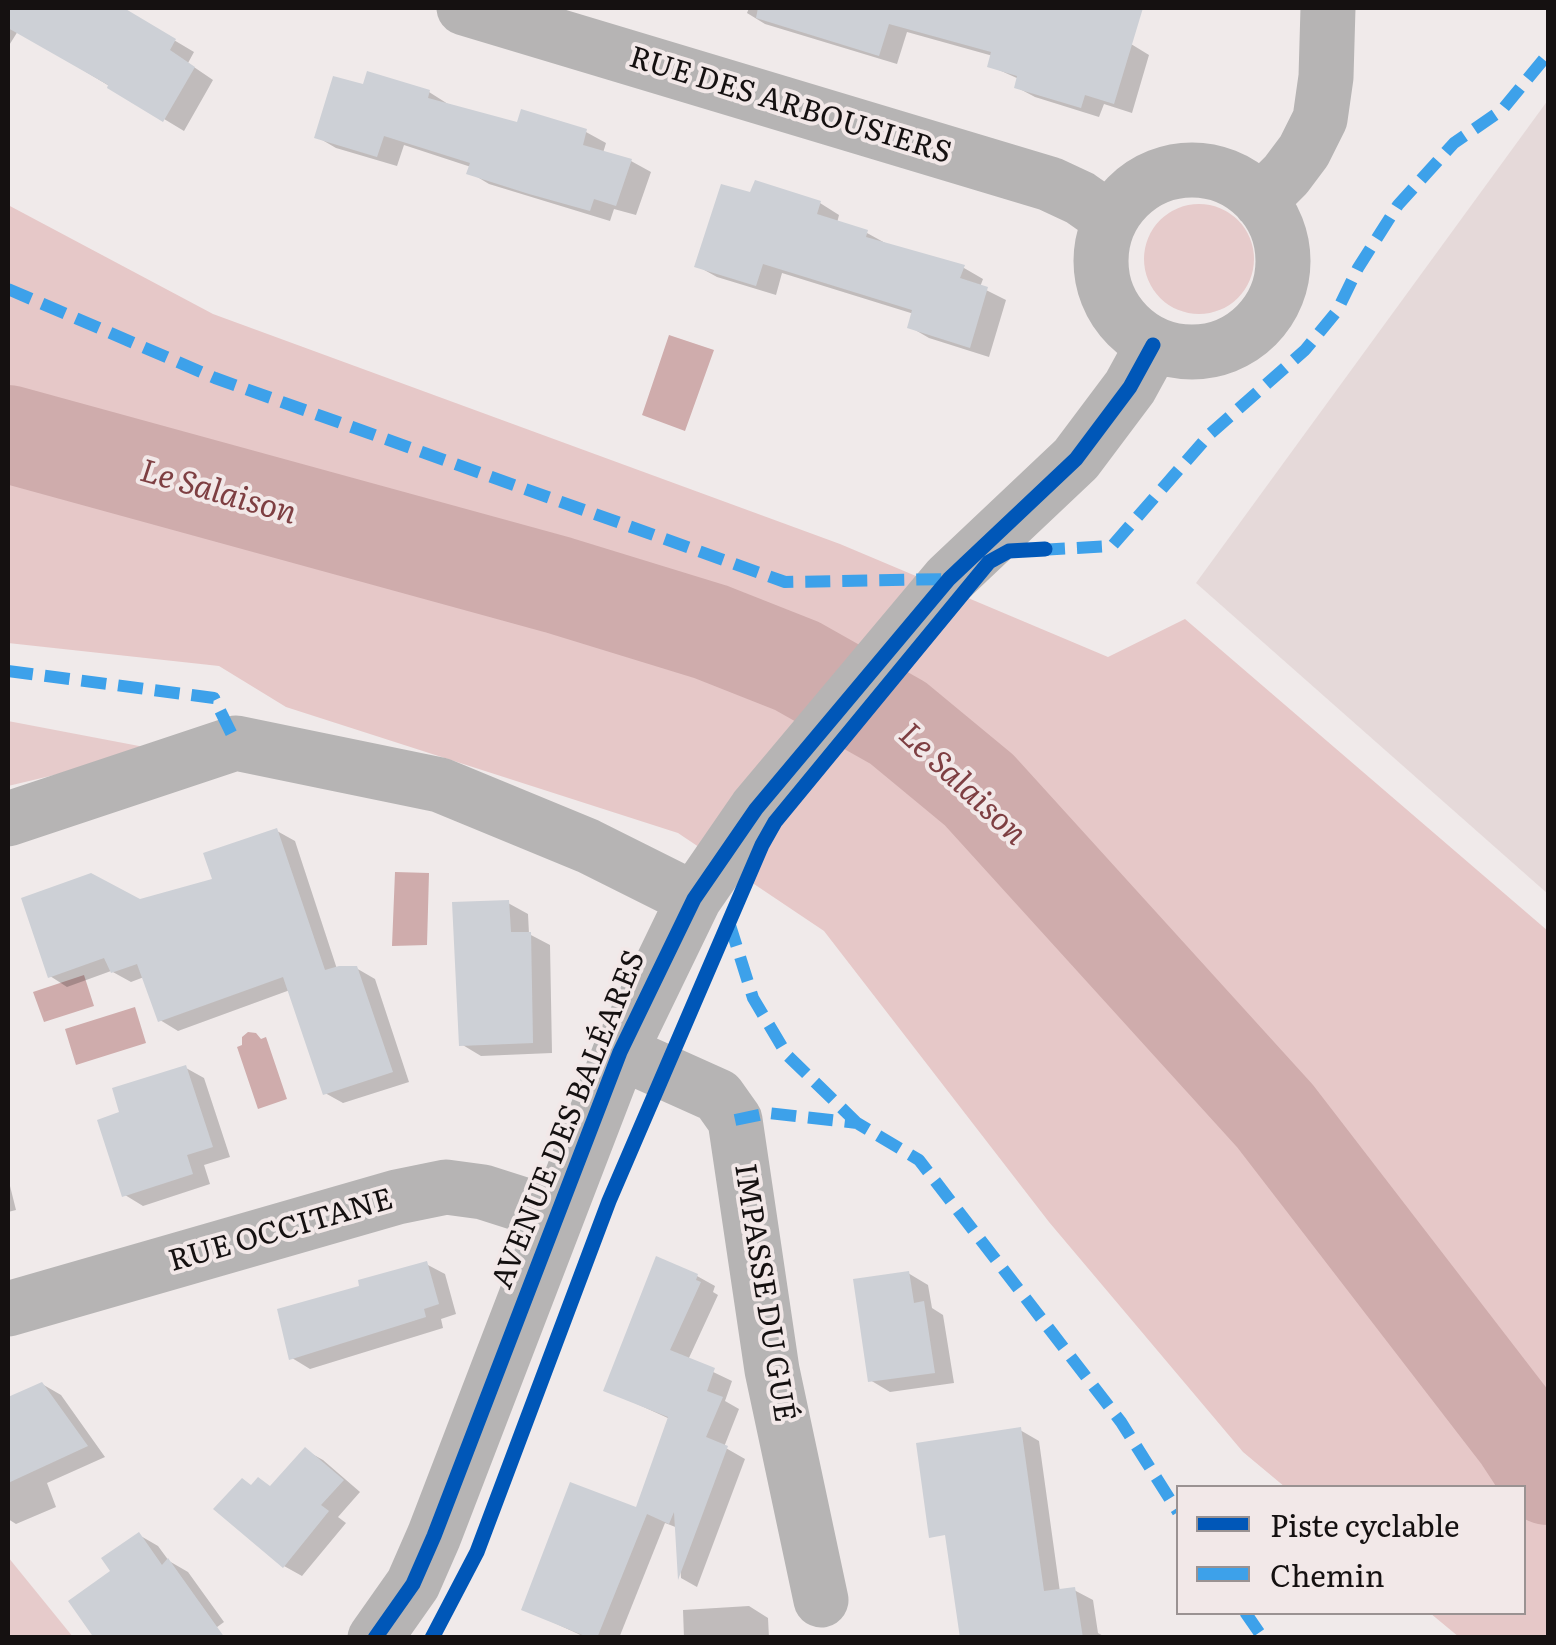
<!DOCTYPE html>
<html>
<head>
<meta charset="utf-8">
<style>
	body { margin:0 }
	#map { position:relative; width:1556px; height:1645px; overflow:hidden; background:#f0eaea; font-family:Literata,serif }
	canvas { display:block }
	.frame { position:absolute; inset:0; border:10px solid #151111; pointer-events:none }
	.legend { position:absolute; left:1176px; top:1485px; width:350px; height:130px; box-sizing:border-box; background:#f2e8e8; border:2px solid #9a9292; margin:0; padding:12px 18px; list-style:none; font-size:30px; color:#151111 }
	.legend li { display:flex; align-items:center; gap:20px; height:50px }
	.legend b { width:50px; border:2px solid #9a9292 }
</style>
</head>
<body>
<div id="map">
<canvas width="1556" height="1645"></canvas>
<div class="frame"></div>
<ul class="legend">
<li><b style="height:12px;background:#0057b8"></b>Piste cyclable</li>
<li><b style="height:12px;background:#3da1ea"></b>Chemin</li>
</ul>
</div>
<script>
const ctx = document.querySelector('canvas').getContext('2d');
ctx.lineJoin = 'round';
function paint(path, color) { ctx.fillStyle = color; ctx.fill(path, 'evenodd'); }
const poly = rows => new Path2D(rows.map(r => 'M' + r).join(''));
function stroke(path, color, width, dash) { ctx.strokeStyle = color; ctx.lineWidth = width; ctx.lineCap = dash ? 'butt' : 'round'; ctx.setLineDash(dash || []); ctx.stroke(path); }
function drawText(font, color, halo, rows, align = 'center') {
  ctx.font = font + ' Literata,serif'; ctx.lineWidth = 8; ctx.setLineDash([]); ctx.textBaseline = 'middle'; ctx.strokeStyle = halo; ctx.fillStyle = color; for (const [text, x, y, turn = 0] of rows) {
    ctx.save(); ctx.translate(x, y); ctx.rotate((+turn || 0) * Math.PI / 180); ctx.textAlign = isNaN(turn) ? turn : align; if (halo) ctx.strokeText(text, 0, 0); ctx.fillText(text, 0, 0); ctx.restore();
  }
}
const built = poly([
	[1548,100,1548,894,1196,583]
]);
const green = poly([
	'1144 259a55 55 0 1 1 110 0a55 55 0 1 1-110 0Z',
	[8,721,160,750,8,786],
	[8,1557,73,1637,8,1637]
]);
const forest = poly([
	[8,205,213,314,840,544,1108,657,1185,619,1548,931,1548,1637,1459,1637,1430,1613,1524,1612,1524,1488,1285,1487,1243,1452,1049,1222,824,931,678,833,286,707,219,666,8,643]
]);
const water = poly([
	[669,335,714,350,685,431,642,415],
	[395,872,429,873,427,945,392,946],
	[84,975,94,1006,44,1022,33,992],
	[135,1007,146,1043,76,1065,65,1029],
	[248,1032,256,1033,261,1039,266,1037,287,1099,258,1109,237,1047,242,1045,242,1037]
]);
const shadow = poly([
	[8,8,120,8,194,52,188,63,213,80,184,131,18,31,8,47],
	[749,8,1011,8,1131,44,1149,55,1132,113,1104,104,1099,117,1035,97,1016,87,1019,79,990,66,993,56,907,32,897,64,765,24,747,13],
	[364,87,429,92,448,104,519,125,586,132,606,143,603,153,631,161,651,172,636,215,614,209,610,221,489,184,469,172,471,167,404,145,397,166,336,148,317,137],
	[751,195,820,203,839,215,837,223,867,233,887,244,964,268,983,279,980,287,1006,300,989,357,929,338,910,327,914,314,782,273,776,295,717,277,697,266],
	[277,831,295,841,337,969,356,968,375,979,409,1082,343,1103,325,1093,290,990,178,1031,160,1020,144,977,131,982,111,971,67,987,50,976,140,902,215,881],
	[508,903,528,914,529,934,550,945,552,1053,481,1056,461,1044],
	[186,1068,204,1078,230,1157,204,1165,210,1184,143,1206,125,1195,122,1114],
	[8,1178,16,1210,8,1212],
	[426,1264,445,1274,456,1314,441,1319,443,1328,310,1369,292,1358,362,1288],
	[908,1273,928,1285,932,1308,943,1315,954,1383,890,1392,870,1380],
	[697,1276,715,1286,713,1292,718,1295,688,1360,732,1381,725,1401,739,1409,724,1447,745,1459,697,1587,681,1578,678,1528,665,1523,619,1638,587,1638,524,1609,637,1510,670,1419,606,1390],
	[42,1384,61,1395,105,1457,47,1483,56,1507,16,1524,8,1519,8,1399],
	[1020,1430,1039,1441,1060,1592,1074,1590,1093,1600,1098,1633,1107,1638,997,1638],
	[305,1450,323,1460,360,1492,338,1517,346,1523,302,1576,284,1566,253,1486,272,1487],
	[139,1535,158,1546,169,1561,188,1572,224,1622,202,1638,113,1572],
	[749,1606,768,1618,769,1638,684,1638,683,1610]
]);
const river = poly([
	[8,434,558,585,711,632,797,666,898,723,979,790,1275,1116,1521,1435,1548,1476]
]);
const building = poly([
	[8,8,124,8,176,39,170,50,195,67,163,122,107,88,108,85,8,28],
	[758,8,1143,8,1114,104,1085,95,1081,108,1014,88,1017,76,987,67,991,52,889,24,879,56,756,18],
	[367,71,430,90,428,98,517,122,521,109,587,129,583,145,632,159,616,206,594,199,590,211,529,194,466,174,470,163,384,136,377,157,314,138,333,76,363,84],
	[755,180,821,201,817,214,868,230,866,237,965,265,960,278,988,287,970,348,907,328,912,310,763,264,756,286,694,267,721,184,750,192],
	[277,828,325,970,339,966,357,966,393,1072,323,1095,283,977,158,1022,137,964,111,973,104,958,48,978,21,898,91,873,140,899,212,879,203,853],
	[509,900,511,932,531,932,533,1043,459,1046,452,902],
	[186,1065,213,1147,187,1155,193,1174,122,1197,97,1120,119,1112,112,1088],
	[656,1256,698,1274,696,1280,701,1282,670,1350,715,1368,707,1391,723,1397,706,1437,728,1446,678,1580,674,1512,669,1524,647,1514,597,1638,590,1638,521,1610,570,1482,636,1507,668,1417,603,1391],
	[427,1261,439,1304,424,1309,426,1317,289,1360,277,1309,359,1286,358,1280],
	[909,1271,914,1303,924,1301,935,1373,868,1382,853,1279],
	[42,1382,88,1446,8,1483,8,1397],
	[1021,1427,1044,1591,1075,1587,1083,1638,960,1638,945,1535,929,1538,916,1443],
	[305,1447,344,1480,321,1505,329,1511,283,1568,213,1509,242,1478,251,1485,258,1477,270,1486],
	[139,1532,162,1565,168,1558,225,1638,94,1638,68,1601,110,1571,101,1558]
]);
const minor = poly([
	[464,8,1050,184,1080,198,1110,219],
	'1101 261a91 91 0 1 1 182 0a91 91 0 1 1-182 0Z',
	[1260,201,1286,175,1304,151,1320,119,1326,77,1328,8],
	[8,819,236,743,440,785,588,846,694,899],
	[620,1052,718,1096,735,1120,772,1370,821,1600],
	[8,1309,397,1197,446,1187,483,1192,555,1215],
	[375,1638,413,1584,434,1536,620,1052,694,899,756,809,949,579,1076,459,1130,387,1153,345]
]);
const quiet = poly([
	[8,289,215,378,785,582,949,579],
	[1040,550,1112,546,1210,434,1305,350,1337,311,1358,268,1398,205,1454,143,1502,110,1548,54],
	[8,671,214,698,236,743],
	[729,922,753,998,787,1055,857,1123],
	[735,1120,768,1113,857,1123,919,1160,1121,1422,1178,1512],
	[1245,1612,1263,1638]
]);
const cycleway = poly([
	[375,1638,413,1584,434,1536,620,1052,694,899,756,809,949,579,1076,459,1130,387,1153,345],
	[432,1638,477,1552,609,1201,762,845,775,822,989,562,1009,551,1045,549]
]);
const streetNames = [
	["RUE DES ARBOUSIERS",790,106,17],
	["AVENUE DES BALÉARES",569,1120,-68],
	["RUE OCCITANE",281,1231,-16],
	["IMPASSE DU GUÉ",764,1293,81]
];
const waterNames = [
	["Le Salaison",218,493,16],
	["Le Salaison",962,785,43]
];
paint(built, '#e5d9d9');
paint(green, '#e6cbcb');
paint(forest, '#e6c8c8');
paint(water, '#cfacac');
paint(shadow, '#0003');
stroke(river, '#cfacac', 98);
paint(building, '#cdd0d6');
stroke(minor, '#b6b4b4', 55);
stroke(quiet, '#3da1ea', 12, [25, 12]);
stroke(cycleway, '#0057b8', 15);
drawText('30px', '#151111', '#f2e8e8', streetNames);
drawText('italic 32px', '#7e3f42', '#f2e8e8', waterNames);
</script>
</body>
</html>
